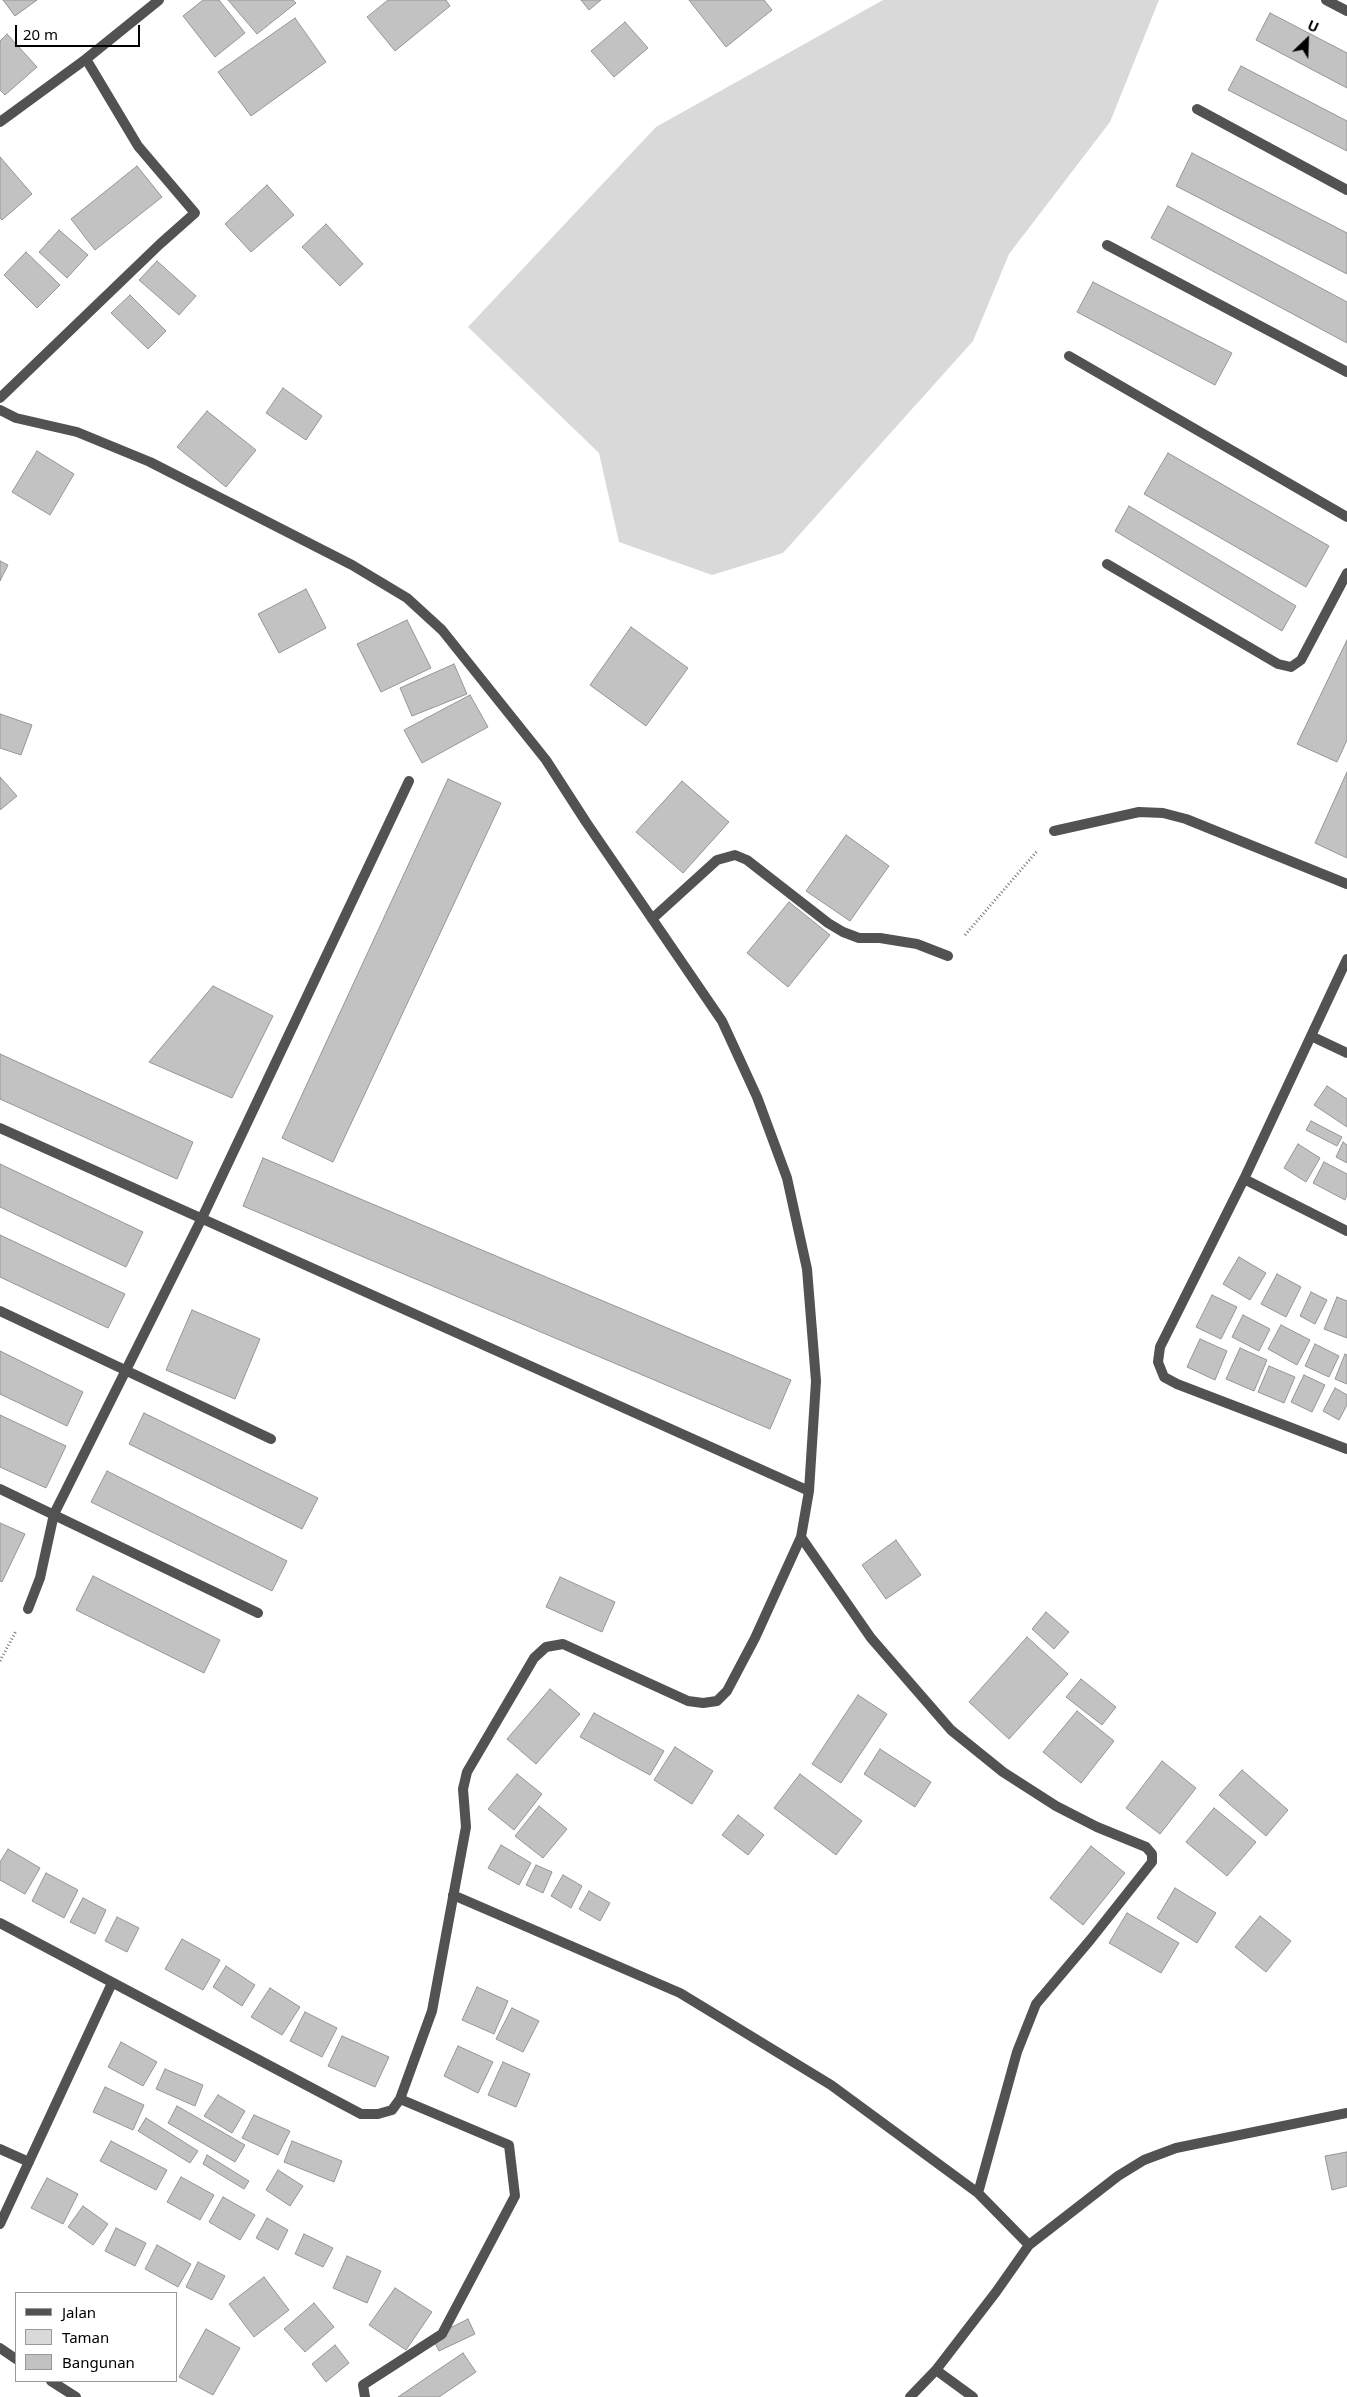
<!DOCTYPE html>
<html>
<head>
<meta charset="utf-8">
<style>
	body { margin:0 }
	#map { position:relative; width:1347px; height:2397px; overflow:hidden; background:#fff; font-family:"Noto Sans",sans-serif }
	canvas { display:block }
	.legend { position:absolute; left:15px; top:2292px; width:162px; height:90px; box-sizing:border-box; background:#fff; border:1px solid #999; margin:0; padding:6px 9px; list-style:none; font-size:15px; color:#000 }
	.legend li { display:flex; align-items:center; gap:10px; height:25px }
	.legend b { width:25px; border:1px solid #999 }
	.north { position:absolute; left:1282px; top:15px; width:50px; height:50px; -webkit-text-stroke:4px #fff; paint-order:stroke; rotate:24deg; font-size:14px; font-weight:700; line-height:20px; text-align:center; color:#000 }
	.north::after { content:''; display:block; margin:auto; width:18px; height:22px; background:#000; clip-path:polygon(50% 0,100% 100%,50% 72%,0 100%) }
	.scale { position:absolute; left:15px; top:25px; width:125px; height:22px; box-sizing:border-box; border:2px solid #000; border-top:0; padding-left:6px; font-size:15px; line-height:18px; white-space:nowrap; color:#000; -webkit-text-stroke:4px #fff; paint-order:stroke }
</style>
</head>
<body>
<div id="map">
<canvas width="1347" height="2397"></canvas>
<ul class="legend">
<li><b style="height:6px;background:#525252"></b>Jalan</li>
<li><b style="height:14px;background:#d9d9d9"></b>Taman</li>
<li><b style="height:14px;background:#c2c2c2"></b>Bangunan</li>
</ul>
<div class="north">U</div>
<div class="scale">20 m</div>
</div>
<script>
const ctx = document.querySelector('canvas').getContext('2d');
ctx.lineJoin = 'round';
function paint(path, color) { ctx.fillStyle = color; ctx.fill(path, 'evenodd'); }
const poly = rows => new Path2D(rows.map(r => 'M' + r).join(''));
function stroke(path, color, width, dash) { ctx.strokeStyle = color; ctx.lineWidth = width; ctx.lineCap = dash ? 'butt' : 'round'; ctx.setLineDash(dash || []); ctx.stroke(path); }
const green = poly([
	[883,0,1159,0,1110,122,1009,254,973,341,783,553,712,575,619,542,599,453,468,327,656,127]
]);
const building = poly([
	[3,0,37,0,15,16,3,0],
	[203,0,219,0,245,33,215,57,183,16,203,0],
	[228,0,293,0,296,3,257,34,228,0],
	[388,0,446,0,450,6,395,51,367,17,388,0],
	[581,0,601,0,589,10,581,0],
	[689,0,764,0,772,10,726,47,689,0],
	[1270,13,1347,53,1347,88,1256,40,1270,13],
	[295,18,326,62,251,116,218,72,295,18],
	[625,22,648,48,614,77,591,51,625,22],
	[7,34,37,67,5,95,0,90,0,41,7,34],
	[1241,66,1347,121,1347,151,1228,90,1241,66],
	[1192,153,1347,233,1347,274,1176,186,1192,153],
	[0,157,32,194,2,220,0,218,0,157],
	[137,166,162,197,95,250,71,219,137,166],
	[267,185,294,215,251,252,225,224,267,185],
	[1168,206,1347,302,1347,343,1151,238,1168,206],
	[326,224,363,264,340,286,302,247,326,224],
	[59,230,88,255,67,278,39,252,59,230],
	[26,252,60,285,37,308,4,275,26,252],
	[157,261,196,296,179,315,139,280,157,261],
	[1093,282,1232,353,1215,385,1077,312,1093,282],
	[130,295,166,331,148,349,111,313,130,295],
	[283,388,322,416,306,440,266,413,283,388],
	[207,411,256,450,226,487,177,447,207,411],
	[37,451,74,474,50,515,12,492,37,451],
	[1168,453,1329,546,1306,587,1144,494,1168,453],
	[1129,506,1296,606,1282,631,1115,531,1129,506],
	[0,561,8,565,0,581,0,561],
	[306,589,326,628,279,653,258,614,306,589],
	[407,620,431,668,381,692,357,644,407,620],
	[631,627,688,668,646,726,590,685,631,627],
	[1347,640,1347,740,1337,762,1297,744,1347,640],
	[454,664,467,694,412,716,400,688,454,664],
	[470,695,488,727,422,763,404,730,470,695],
	[0,714,32,725,21,755,0,748,0,714],
	[1347,772,1347,858,1315,843,1347,772],
	[0,777,17,796,0,810,0,777],
	[448,779,501,803,333,1162,282,1138,448,779],
	[682,781,729,822,683,873,636,832,682,781],
	[846,835,889,866,850,921,806,891,846,835],
	[789,902,830,935,788,987,747,953,789,902],
	[213,986,273,1016,232,1098,149,1062,213,986],
	[0,1054,193,1142,177,1179,0,1099,0,1054],
	[1327,1086,1347,1099,1347,1127,1314,1105,1327,1086],
	[1311,1121,1342,1137,1337,1146,1306,1130,1311,1121],
	[1343,1142,1347,1145,1347,1163,1336,1157,1343,1142],
	[1298,1144,1320,1158,1306,1182,1284,1168,1298,1144],
	[263,1158,791,1380,770,1429,243,1206,263,1158],
	[1324,1162,1347,1174,1347,1195,1345,1200,1313,1183,1324,1162],
	[0,1164,143,1232,126,1267,0,1207,0,1164],
	[0,1235,125,1294,108,1328,0,1277,0,1235],
	[1239,1257,1266,1273,1250,1300,1223,1284,1239,1257],
	[1277,1274,1301,1287,1286,1317,1261,1304,1277,1274],
	[1311,1292,1327,1300,1315,1324,1300,1316,1311,1292],
	[1212,1295,1237,1307,1221,1339,1196,1327,1212,1295],
	[1337,1297,1347,1301,1347,1338,1324,1329,1337,1297],
	[192,1310,260,1339,235,1399,166,1370,192,1310],
	[1243,1315,1270,1329,1259,1351,1232,1337,1243,1315],
	[1281,1325,1310,1340,1297,1365,1268,1349,1281,1325],
	[1200,1339,1227,1351,1215,1380,1187,1367,1200,1339],
	[1315,1344,1339,1356,1329,1377,1305,1366,1315,1344],
	[1240,1348,1267,1360,1254,1391,1226,1379,1240,1348],
	[0,1351,83,1392,67,1426,0,1394,0,1351],
	[1345,1354,1347,1355,1347,1384,1335,1379,1345,1354],
	[1269,1366,1295,1377,1284,1403,1258,1392,1269,1366],
	[1304,1375,1325,1385,1312,1412,1291,1402,1304,1375],
	[1335,1388,1347,1395,1347,1405,1339,1420,1323,1411,1335,1388],
	[144,1413,318,1498,302,1529,129,1444,144,1413],
	[0,1415,66,1446,46,1488,0,1467,0,1415],
	[107,1471,287,1561,272,1591,91,1502,107,1471],
	[0,1523,25,1534,2,1582,0,1581,0,1523],
	[896,1540,921,1575,886,1599,862,1565,896,1540],
	[93,1576,220,1640,204,1673,76,1610,93,1576],
	[560,1577,615,1602,602,1632,546,1607,560,1577],
	[1046,1612,1069,1632,1054,1649,1032,1629,1046,1612],
	[1027,1637,1068,1674,1009,1739,969,1702,1027,1637],
	[1081,1679,1116,1707,1102,1725,1066,1697,1081,1679],
	[550,1689,580,1714,536,1764,507,1739,550,1689],
	[858,1695,887,1714,841,1783,812,1764,858,1695],
	[1077,1711,1114,1741,1081,1783,1043,1752,1077,1711],
	[594,1713,664,1751,650,1775,580,1737,594,1713],
	[675,1747,713,1771,692,1804,654,1780,675,1747],
	[880,1749,931,1782,915,1807,864,1774,880,1749],
	[1162,1761,1196,1788,1160,1834,1126,1808,1162,1761],
	[1242,1770,1288,1810,1266,1836,1219,1795,1242,1770],
	[517,1774,542,1794,514,1830,488,1809,517,1774],
	[800,1774,862,1821,836,1855,774,1808,800,1774],
	[539,1806,567,1829,543,1858,515,1836,539,1806],
	[1214,1808,1256,1842,1227,1876,1186,1842,1214,1808],
	[738,1815,764,1835,748,1855,722,1835,738,1815],
	[501,1845,531,1863,519,1885,488,1868,501,1845],
	[1091,1846,1125,1873,1083,1925,1050,1898,1091,1846],
	[8,1849,40,1868,25,1894,0,1880,0,1862,8,1849],
	[536,1865,552,1872,543,1893,526,1885,536,1865],
	[46,1873,78,1890,64,1918,32,1901,46,1873],
	[563,1875,582,1886,571,1908,551,1896,563,1875],
	[1175,1888,1216,1913,1197,1943,1157,1918,1175,1888],
	[589,1891,610,1903,600,1921,579,1909,589,1891],
	[83,1898,106,1910,95,1934,70,1922,83,1898],
	[1127,1913,1179,1943,1161,1973,1109,1943,1127,1913],
	[1260,1916,1291,1941,1266,1972,1235,1947,1260,1916],
	[117,1917,139,1928,127,1952,105,1941,117,1917],
	[182,1939,220,1960,203,1990,165,1969,182,1939],
	[226,1966,255,1985,242,2006,213,1987,226,1966],
	[477,1987,508,2001,494,2034,462,2020,477,1987],
	[270,1988,300,2007,282,2035,251,2017,270,1988],
	[512,2008,539,2021,523,2052,496,2039,512,2008],
	[305,2012,337,2028,322,2057,290,2041,305,2012],
	[342,2036,389,2057,375,2087,328,2066,342,2036],
	[121,2042,157,2062,143,2086,108,2067,121,2042],
	[458,2046,493,2062,478,2093,444,2076,458,2046],
	[503,2062,530,2074,516,2107,488,2095,503,2062],
	[165,2069,203,2085,195,2106,156,2089,165,2069],
	[105,2087,144,2105,133,2130,93,2112,105,2087],
	[218,2095,245,2111,232,2133,204,2116,218,2095],
	[177,2106,245,2145,235,2162,168,2123,177,2106],
	[254,2115,290,2131,278,2155,242,2138,254,2115],
	[146,2118,198,2151,190,2163,138,2131,146,2118],
	[111,2141,167,2170,156,2190,100,2161,111,2141],
	[292,2141,342,2161,334,2182,284,2162,292,2141],
	[1347,2152,1347,2186,1332,2190,1325,2156,1347,2152],
	[207,2155,249,2181,244,2189,203,2164,207,2155],
	[278,2170,303,2186,290,2206,266,2190,278,2170],
	[181,2177,214,2195,200,2220,167,2202,181,2177],
	[47,2178,78,2194,63,2224,31,2208,47,2178],
	[223,2197,255,2215,240,2240,209,2222,223,2197],
	[83,2206,108,2224,93,2245,68,2227,83,2206],
	[267,2218,288,2230,278,2250,256,2238,267,2218],
	[116,2228,146,2243,135,2266,105,2251,116,2228],
	[304,2234,333,2248,323,2267,295,2254,304,2234],
	[157,2245,191,2264,178,2287,145,2269,157,2245],
	[347,2256,381,2271,367,2303,333,2288,347,2256],
	[198,2262,225,2276,212,2300,186,2287,198,2262],
	[264,2277,289,2310,254,2337,229,2304,264,2277],
	[395,2288,432,2312,406,2350,369,2325,395,2288],
	[314,2303,334,2327,305,2352,284,2329,314,2303],
	[468,2319,475,2334,439,2351,432,2337,468,2319],
	[206,2329,240,2348,213,2395,179,2377,206,2329],
	[335,2345,349,2363,326,2382,312,2364,335,2345],
	[463,2353,476,2372,439,2397,398,2397,463,2353]
]);
const path = poly([
	[965,935,1038,850],
	[0,1661,16,1631]
]);
const minor = poly([
	[1326,0,1347,11],
	[1197,109,1347,190],
	[0,122,86,59,159,0],
	[1107,245,1347,372],
	[1069,356,1347,517],
	[0,398,160,244,195,213,138,146,86,59],
	[0,410,16,418,77,432,150,462,352,565,407,598,442,630,546,760,586,822,722,1021,757,1097,787,1178,807,1269,816,1381,809,1491],
	[1107,564,1278,664,1291,667,1301,660,1347,573],
	[1054,831,1139,812,1163,813,1186,819,1347,884],
	[652,919,717,860,735,855,747,860,828,923,843,932,859,938,880,938,917,944,948,956],
	[1347,959,1244,1179,1160,1347,1158,1362,1164,1377,1177,1384,1347,1449],
	[1311,1036,1347,1053],
	[0,1128,809,1491,801,1537,755,1638,727,1691,717,1701,703,1703,688,1701,563,1644,546,1647,534,1658,467,1772,463,1789,466,1827,432,2011,400,2099,392,2110,378,2114,361,2114,0,1923],
	[1244,1179,1347,1231],
	[0,1311,271,1439],
	[0,1489,258,1613],
	[801,1537,871,1638,951,1730,1003,1772,1056,1806,1097,1827,1146,1847,1152,1854,1152,1862,1091,1939,1036,2004,1017,2052,978,2193],
	[28,1609,40,1578,54,1514,202,1218,409,781],
	[453,1895,680,1993,731,2024,831,2085,978,2193,1029,2245,1118,2176,1144,2160,1176,2148,1347,2113],
	[0,2149,29,2162],
	[0,2224,112,1983],
	[0,2348,16,2359],
	[51,2381,76,2397],
	[365,2397,363,2385,442,2334,515,2196,509,2145,400,2099],
	[910,2397,936,2370],
	[973,2397,936,2370,996,2292,1029,2245]
]);
paint(green, '#d9d9d9');
paint(building, '#c2c2c2');
stroke(building, '#969696', 1);
stroke(path, '#747474', 3, [1, 2.5]);
stroke(minor, '#525252', 10);
</script>
</body>
</html>
